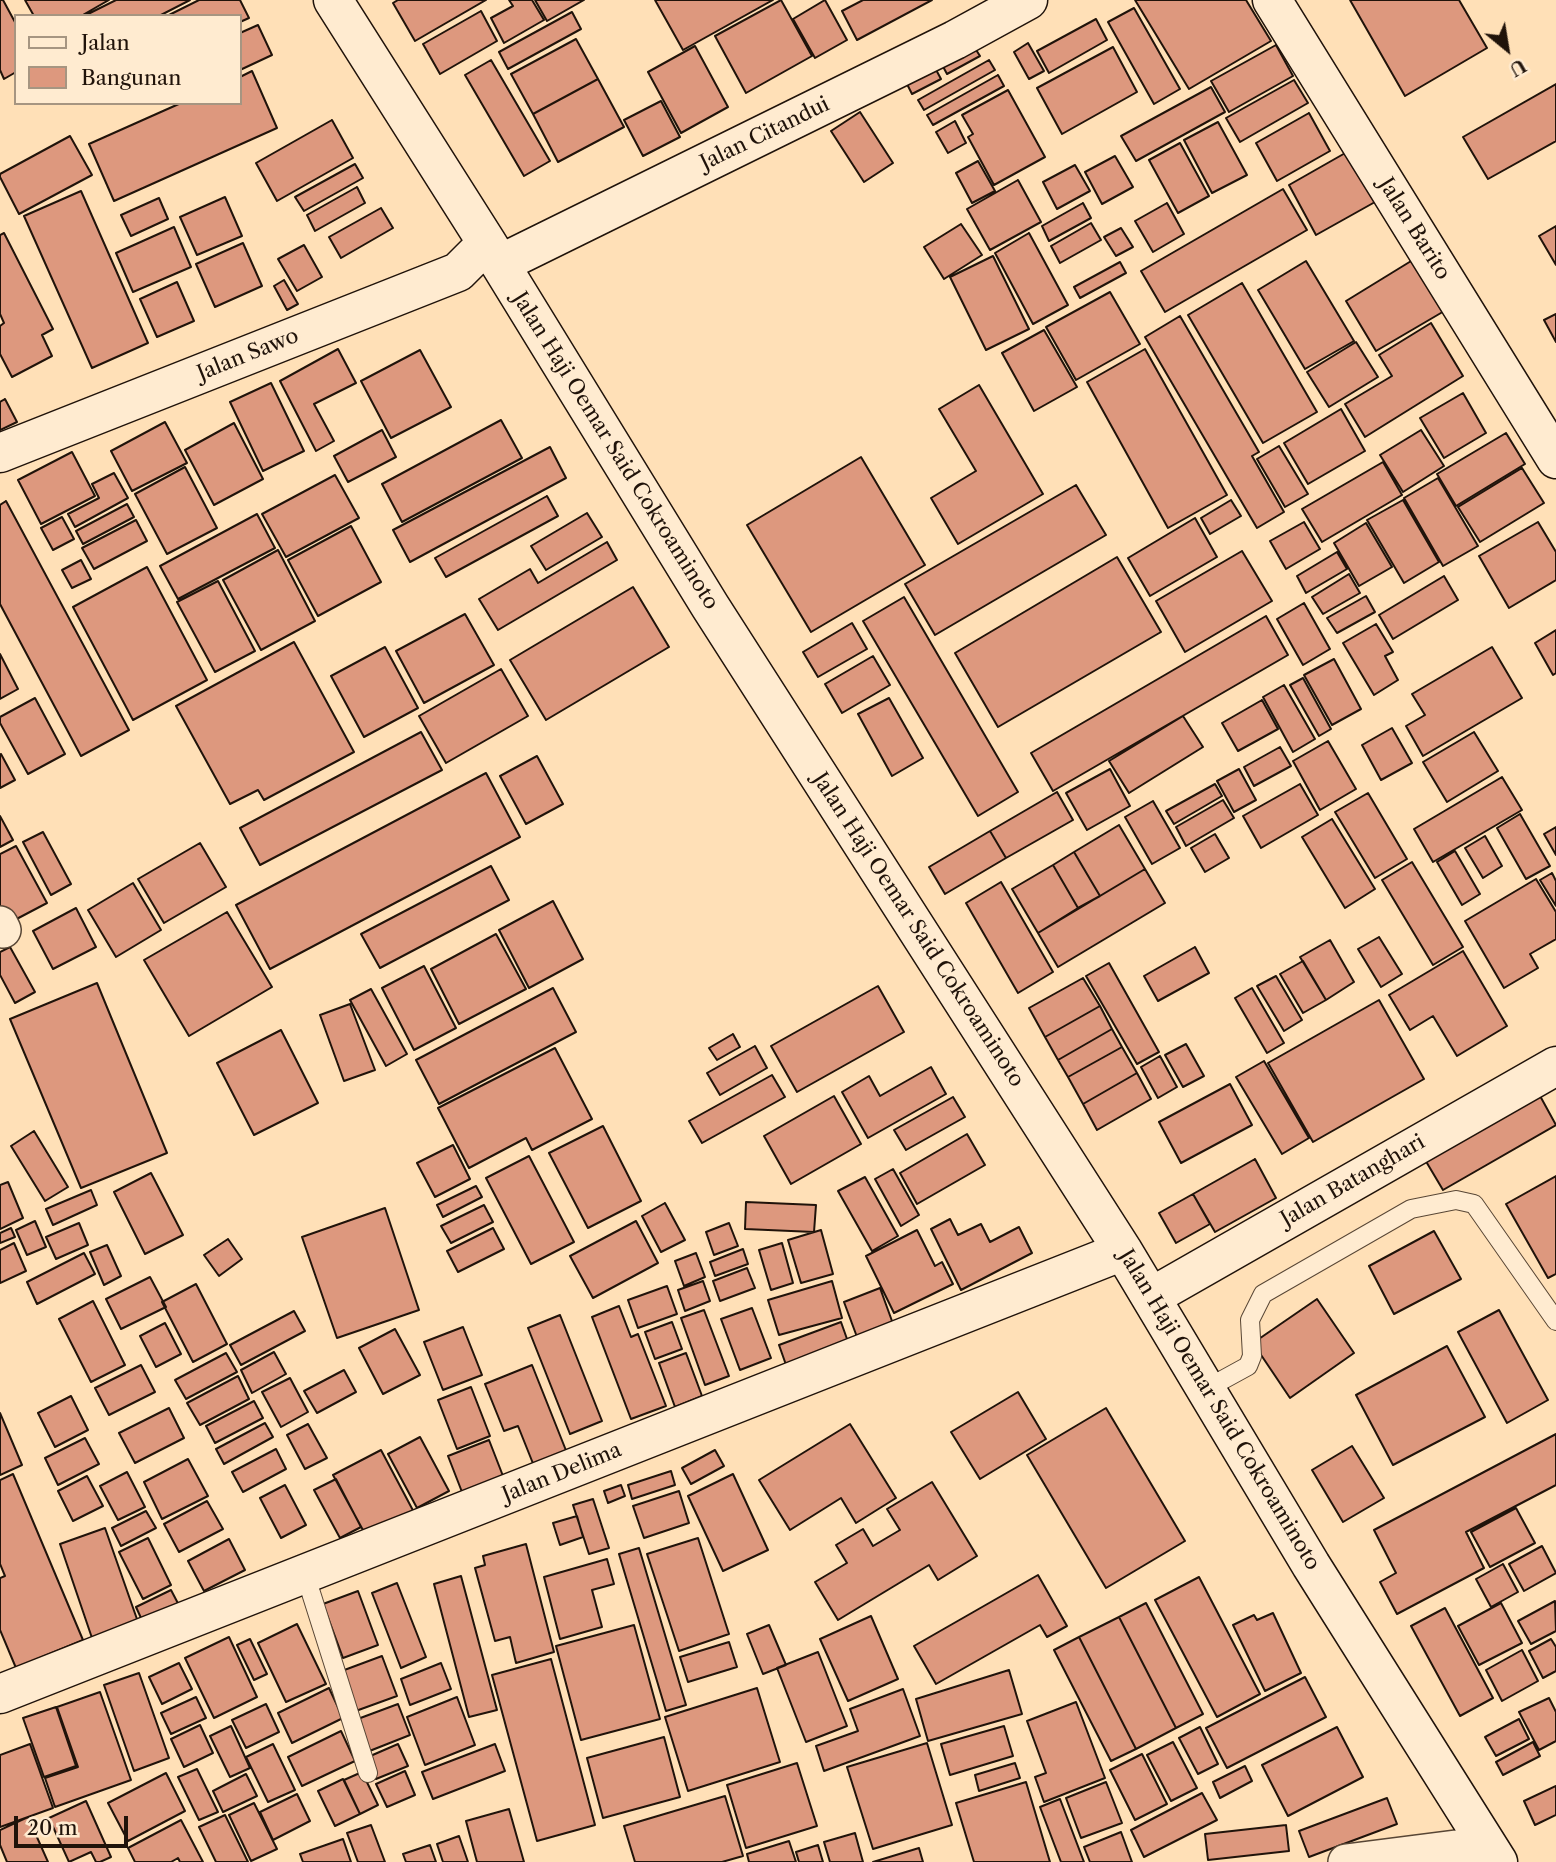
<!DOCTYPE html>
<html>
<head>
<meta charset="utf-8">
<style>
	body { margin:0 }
	#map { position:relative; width:1556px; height:1862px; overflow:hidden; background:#ffe0b7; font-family:"Libre Caslon Text",serif }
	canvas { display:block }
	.legend { position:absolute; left:14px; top:14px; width:228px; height:91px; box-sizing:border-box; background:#ffebd0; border:2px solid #a69581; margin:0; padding:9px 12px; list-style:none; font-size:21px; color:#20130a }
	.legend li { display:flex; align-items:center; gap:14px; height:35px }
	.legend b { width:35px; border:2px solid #a69581 }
	.north { position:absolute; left:1472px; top:14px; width:70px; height:70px; -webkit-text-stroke:5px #ffebd0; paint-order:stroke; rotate:150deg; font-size:19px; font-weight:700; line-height:28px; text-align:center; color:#20130a }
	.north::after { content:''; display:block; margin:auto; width:24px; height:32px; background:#20130a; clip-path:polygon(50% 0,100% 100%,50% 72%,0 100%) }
	.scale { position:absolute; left:14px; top:1816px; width:114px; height:32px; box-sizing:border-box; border:4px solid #20130a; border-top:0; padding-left:9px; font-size:21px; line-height:24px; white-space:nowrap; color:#20130a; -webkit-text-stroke:5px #ffebd0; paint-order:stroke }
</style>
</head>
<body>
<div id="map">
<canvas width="1556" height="1862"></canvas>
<ul class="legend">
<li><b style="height:9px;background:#ffebd0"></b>Jalan</li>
<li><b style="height:19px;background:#dd987e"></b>Bangunan</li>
</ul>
<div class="north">U</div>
<div class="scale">20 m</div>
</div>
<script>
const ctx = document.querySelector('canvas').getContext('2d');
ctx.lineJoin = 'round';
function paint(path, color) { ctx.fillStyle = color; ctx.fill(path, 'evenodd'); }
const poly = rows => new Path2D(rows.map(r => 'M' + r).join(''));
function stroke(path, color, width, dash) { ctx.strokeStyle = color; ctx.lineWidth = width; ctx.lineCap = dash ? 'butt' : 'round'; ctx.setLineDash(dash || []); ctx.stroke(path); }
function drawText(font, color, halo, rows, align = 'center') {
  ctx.font = font + ' "Libre Caslon Text",serif'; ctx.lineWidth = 6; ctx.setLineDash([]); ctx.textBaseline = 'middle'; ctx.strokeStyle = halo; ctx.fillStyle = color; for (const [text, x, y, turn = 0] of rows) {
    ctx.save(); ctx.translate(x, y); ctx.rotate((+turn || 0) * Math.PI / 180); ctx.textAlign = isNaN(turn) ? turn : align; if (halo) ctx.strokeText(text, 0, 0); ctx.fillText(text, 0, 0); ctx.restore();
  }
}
const building = poly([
	[0,0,3,0,16,24,16,72,4,79,0,70,0,0],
	[25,0,109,0,81,16,34,16,25,0],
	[116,0,190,0,159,16,84,16,116,0],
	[199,0,240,0,249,18,240,22,240,16,167,16,199,0],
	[398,0,486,0,415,41,393,3,398,0],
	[509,0,532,0,544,20,504,43,491,18,513,6,509,0],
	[535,0,584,0,547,21,535,0],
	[655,0,773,0,683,50,655,0],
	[781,0,812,56,746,93,715,36,781,0],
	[825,0,847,40,815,58,793,19,825,0],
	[863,0,932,0,857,40,842,11,863,0],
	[1135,0,1246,0,1271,41,1189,89,1135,0],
	[1350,0,1459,0,1487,48,1405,96,1350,0],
	[1134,8,1180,89,1154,104,1108,22,1134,8],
	[481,11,497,41,440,74,423,44,481,11],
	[572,12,581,29,508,69,499,52,572,12],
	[1096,19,1107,40,1049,73,1037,51,1096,19],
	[258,25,272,55,240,70,240,33,258,25],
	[576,39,598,79,533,114,511,74,576,39],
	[971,42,980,56,947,74,939,59,971,42],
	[1028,43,1044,71,1029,79,1014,52,1028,43],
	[1276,45,1293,76,1229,112,1211,81,1276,45],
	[695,46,728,107,681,133,648,72,695,46],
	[1113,47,1137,92,1062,134,1037,88,1113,47],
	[491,60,550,161,524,176,465,75,491,60],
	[989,60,995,70,924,110,918,100,989,60],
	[934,66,941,79,912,94,906,82,934,66],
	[252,71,277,128,114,201,89,144,181,103,240,103,240,77,252,71],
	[998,75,1004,86,933,125,927,115,998,75],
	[598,79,624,127,558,162,533,114,598,79],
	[1294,80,1308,103,1240,142,1226,118,1294,80],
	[1556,84,1556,141,1488,179,1463,137,1556,84],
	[1211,87,1225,112,1136,161,1121,136,1211,87],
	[1008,90,1045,157,994,185,968,137,973,134,962,115,1008,90],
	[661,101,680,137,643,156,624,120,661,101],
	[860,112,893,163,864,182,831,131,860,112],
	[1309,113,1330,151,1277,181,1256,143,1309,113],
	[332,120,353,158,277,201,256,163,332,120],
	[955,121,966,143,948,153,936,132,955,121],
	[1218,122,1247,175,1212,193,1184,140,1218,122],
	[70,136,92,175,19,214,0,177,0,174,70,136],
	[1180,143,1209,196,1178,213,1149,160,1180,143],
	[1347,152,1375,202,1316,235,1289,185,1347,152],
	[1115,156,1133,187,1102,204,1085,172,1115,156],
	[978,161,995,191,972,203,956,173,978,161],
	[355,164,363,178,304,211,295,197,355,164],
	[1075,165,1090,191,1057,209,1043,182,1075,165],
	[1018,180,1041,222,990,250,967,209,1018,180],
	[357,187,365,203,315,231,307,215,357,187],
	[1283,189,1307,230,1165,312,1141,271,1283,189],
	[81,191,148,343,92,368,24,216,81,191],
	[225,197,242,236,197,255,180,217,225,197],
	[159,198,168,219,131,236,121,215,159,198],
	[1083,203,1091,218,1049,241,1042,226,1083,203],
	[1167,203,1184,234,1153,252,1135,221,1167,203],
	[381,208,393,228,341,258,329,237,381,208],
	[1091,223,1101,240,1060,263,1051,246,1091,223],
	[961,224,982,255,944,279,924,247,961,224],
	[1556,226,1556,265,1539,236,1556,226],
	[174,227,191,267,133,292,116,253,174,227],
	[1121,228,1133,247,1116,256,1104,237,1121,228],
	[4,233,53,329,42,335,52,356,12,377,0,354,0,326,4,323,0,314,0,235,4,233],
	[1029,233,1068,305,1033,324,995,253,1029,233],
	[243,243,262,286,215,307,196,264,243,243],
	[304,245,322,277,297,291,278,259,304,245],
	[993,256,1029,329,986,350,950,277,993,256],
	[1416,258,1446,310,1376,351,1346,301,1416,258],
	[1306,261,1354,341,1305,369,1258,290,1306,261],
	[1120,262,1126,273,1080,298,1074,287,1120,262],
	[284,280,298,304,287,310,274,286,284,280],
	[177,282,194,321,157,337,140,299,177,282],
	[1242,283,1317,412,1263,443,1188,315,1242,283],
	[1110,292,1140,344,1076,380,1046,327,1110,292],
	[1556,314,1556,342,1544,320,1556,314],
	[1180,316,1259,452,1252,456,1284,512,1257,528,1145,337,1180,316],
	[1431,323,1463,376,1365,437,1345,404,1392,376,1379,355,1431,323],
	[1044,330,1077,387,1034,411,1002,353,1044,330],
	[1356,342,1378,377,1329,407,1307,372,1356,342],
	[338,349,356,383,314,404,334,441,316,451,280,381,338,349],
	[1145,349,1227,495,1168,528,1087,382,1145,349],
	[420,350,451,407,391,438,361,381,420,350],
	[271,383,304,451,263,471,230,402,271,383],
	[979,385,1043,494,958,544,931,498,976,471,939,409,979,385],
	[1463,393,1486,433,1444,458,1420,418,1463,393],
	[5,399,17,422,0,430,0,402,5,399],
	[1341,409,1365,451,1308,484,1284,443,1341,409],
	[501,420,522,458,402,522,382,484,501,420],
	[165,422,187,463,132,491,111,451,165,422],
	[234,423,263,479,214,505,185,450,234,423],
	[382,430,396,457,348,482,334,456,382,430],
	[1421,430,1444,466,1403,492,1380,455,1421,430],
	[1506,433,1525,464,1456,506,1437,474,1506,433],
	[1279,446,1308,494,1285,507,1257,459,1279,446],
	[550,447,566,478,410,562,393,530,550,447],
	[72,452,95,496,41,524,18,480,72,452],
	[861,457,925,565,811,632,747,525,861,457],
	[1383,462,1402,495,1322,542,1302,509,1383,462],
	[185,467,217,528,167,554,135,494,185,467],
	[1522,468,1544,503,1480,542,1458,507,1522,468],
	[114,473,128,498,75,527,68,514,99,498,92,484,114,473],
	[335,475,359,518,286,557,262,514,335,475],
	[1438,478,1478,546,1443,566,1404,498,1438,478],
	[1076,485,1106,535,935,635,905,584,1076,485],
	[547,496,558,516,446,577,435,558,547,496],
	[1231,500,1241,516,1210,534,1201,518,1231,500],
	[1403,500,1439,562,1404,583,1367,520,1403,500],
	[6,501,129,730,81,756,0,604,0,505,6,501],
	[127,504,134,517,83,544,76,531,127,504],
	[587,513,602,537,546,570,531,546,587,513],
	[257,514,275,548,178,599,160,566,257,514],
	[62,517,74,539,53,550,41,528,62,517],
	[1195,518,1217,557,1150,596,1128,558,1195,518],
	[136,520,147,541,94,569,82,548,136,520],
	[1304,522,1320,549,1286,569,1270,541,1304,522],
	[1538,522,1556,552,1556,580,1509,608,1479,556,1538,522],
	[1366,523,1392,567,1359,586,1334,543,1366,523],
	[351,526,381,582,318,616,288,560,351,526],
	[607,542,617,560,498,630,479,599,530,569,538,583,607,542],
	[278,550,315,621,261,650,223,580,278,550],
	[1242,551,1272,601,1185,652,1156,601,1242,551],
	[1337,552,1347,569,1306,593,1297,576,1337,552],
	[1117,557,1161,632,998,727,955,653,1117,557],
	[81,560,91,579,72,588,62,570,81,560],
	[147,567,207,680,133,720,73,607,147,567],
	[1349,574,1360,593,1323,614,1312,597,1349,574],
	[1444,576,1458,600,1393,639,1379,615,1444,576],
	[218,581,255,651,215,672,177,602,218,581],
	[633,587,669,647,546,720,510,660,633,587],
	[1366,596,1375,612,1337,633,1327,618,1366,596],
	[904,597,1018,792,978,816,863,621,904,597],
	[1304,603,1330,649,1303,665,1277,619,1304,603],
	[465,614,494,665,424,703,396,651,465,614],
	[1266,616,1288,655,1053,791,1031,753,1266,616],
	[852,623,867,649,818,677,803,652,852,623],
	[1376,624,1393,652,1385,656,1398,680,1374,695,1343,643,1376,624],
	[1556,630,1556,673,1553,675,1535,643,1556,630],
	[294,642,354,752,264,800,258,790,230,804,176,706,294,642],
	[385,647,418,708,364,737,331,676,385,647],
	[1492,647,1522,698,1423,756,1406,726,1425,715,1412,694,1492,647],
	[0,654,18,689,0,699,0,654],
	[873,656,890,685,842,713,825,684,873,656],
	[1334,659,1361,709,1332,725,1304,675,1334,659],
	[501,669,528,716,446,763,419,716,501,669],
	[1303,678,1331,729,1319,736,1290,685,1303,678],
	[1284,685,1315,739,1293,752,1263,697,1284,685],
	[35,698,65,754,28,774,0,723,0,717,35,698],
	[889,698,923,758,892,776,858,714,889,698],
	[1262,700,1278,729,1238,751,1222,723,1262,700],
	[1183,716,1203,747,1129,793,1109,761,1183,716],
	[1392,728,1412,763,1381,780,1362,745,1392,728],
	[421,732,442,770,260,865,240,828,421,732],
	[1474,732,1498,771,1447,802,1423,762,1474,732],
	[1328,741,1356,789,1320,810,1293,761,1328,741],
	[1280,747,1291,766,1254,786,1244,767,1280,747],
	[1,754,15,780,0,788,0,755,1,754],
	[537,756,563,804,526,824,500,776,537,756],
	[1110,769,1130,806,1087,830,1066,793,1110,769],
	[1239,769,1256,800,1234,812,1217,781,1239,769],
	[486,773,520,837,270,969,236,905,486,773],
	[1502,777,1522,810,1433,862,1414,829,1502,777],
	[1215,784,1222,796,1174,824,1166,811,1215,784],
	[1300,784,1318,815,1261,848,1243,816,1300,784],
	[1057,792,1073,820,1006,858,990,831,1057,792],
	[1368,793,1407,859,1375,878,1335,812,1368,793],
	[1223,800,1234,818,1186,846,1176,827,1223,800],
	[1153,801,1180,848,1152,864,1125,817,1153,801],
	[1520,814,1550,866,1526,879,1497,828,1520,814],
	[0,816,13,840,0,847,0,816],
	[1332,819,1375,889,1345,908,1302,837,1332,819],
	[1119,825,1145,869,1100,896,1074,852,1119,825],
	[1556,827,1556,855,1544,834,1556,827],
	[990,831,1006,858,945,894,929,867,990,831],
	[43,832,71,884,51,895,23,842,43,832],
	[1215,834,1229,858,1205,872,1191,848,1215,834],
	[1485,836,1502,866,1483,878,1465,848,1485,836],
	[200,843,226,887,164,923,138,879,200,843],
	[16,846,47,903,9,923,0,906,0,854,16,846],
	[1455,851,1480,894,1462,905,1437,862,1455,851],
	[1074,852,1100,896,1078,908,1053,865,1074,852],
	[1412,862,1463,947,1433,965,1382,880,1412,862],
	[1053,865,1078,908,1038,933,1012,889,1053,865],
	[491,866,509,900,380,968,361,934,491,866],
	[1145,869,1165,903,1058,967,1038,933,1145,869],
	[1552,873,1556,881,1556,906,1540,880,1552,873],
	[1536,879,1556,912,1556,939,1530,954,1538,968,1504,988,1465,921,1536,879],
	[1001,882,1053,972,1018,993,966,903,1001,882],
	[133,883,161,930,116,957,88,910,133,883],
	[553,901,583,959,529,988,499,930,553,901],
	[76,908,96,947,53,969,33,931,76,908],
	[227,912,272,987,189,1036,144,960,227,912],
	[496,934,526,989,459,1024,431,969,496,934],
	[1379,937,1402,974,1381,987,1358,949,1379,937],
	[1330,940,1354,982,1326,1000,1300,957,1330,940],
	[10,947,35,992,15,1003,0,975,0,952,10,947],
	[1195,947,1209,973,1158,1001,1144,976,1195,947],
	[1463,951,1507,1026,1457,1056,1433,1016,1410,1030,1389,995,1463,951],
	[1303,961,1326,1000,1303,1013,1280,974,1303,961],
	[1109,963,1159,1052,1137,1064,1086,976,1109,963],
	[424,966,456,1028,414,1050,382,988,424,966],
	[1276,976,1302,1020,1284,1031,1257,986,1276,976],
	[1083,978,1100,1006,1045,1037,1029,1008,1083,978],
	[97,983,167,1153,81,1188,10,1019,97,983],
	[878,986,904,1032,797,1092,771,1046,878,986],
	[553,988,576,1032,439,1104,416,1060,553,988],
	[1252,988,1284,1043,1267,1053,1235,998,1252,988],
	[371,989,407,1054,386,1066,350,1000,371,989],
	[1379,1000,1424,1079,1313,1142,1268,1063,1379,1000],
	[350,1004,375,1070,344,1081,320,1015,350,1004],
	[1100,1006,1112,1029,1058,1060,1045,1037,1100,1006],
	[1112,1029,1122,1047,1068,1077,1058,1060,1112,1029],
	[281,1030,318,1103,254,1135,217,1063,281,1030],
	[733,1034,740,1047,717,1060,709,1048,733,1034],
	[1186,1044,1204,1076,1183,1087,1165,1055,1186,1044],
	[755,1046,767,1068,720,1095,707,1073,755,1046],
	[1122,1047,1137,1073,1083,1104,1068,1077,1122,1047],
	[555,1048,592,1119,532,1150,526,1138,469,1168,438,1108,555,1048],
	[1160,1056,1177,1087,1158,1098,1141,1067,1160,1056],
	[1264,1061,1309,1138,1282,1154,1236,1077,1264,1061],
	[931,1067,946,1094,868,1138,842,1092,869,1076,880,1096,931,1067],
	[1137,1073,1151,1099,1097,1130,1083,1104,1137,1073],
	[772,1075,785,1097,702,1143,689,1121,772,1075],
	[1230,1084,1252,1125,1181,1163,1159,1122,1230,1084],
	[1539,1094,1556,1125,1443,1190,1424,1158,1539,1094],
	[834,1096,861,1144,791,1184,764,1136,834,1096],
	[953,1097,965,1117,906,1150,894,1130,953,1097],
	[603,1126,641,1201,588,1228,549,1153,603,1126],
	[34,1131,68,1187,45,1201,11,1146,34,1131],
	[967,1134,985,1165,917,1204,900,1173,967,1134],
	[453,1145,470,1179,435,1197,417,1163,453,1145],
	[529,1156,574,1242,531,1264,486,1178,529,1156],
	[1255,1159,1276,1198,1215,1232,1193,1194,1255,1159],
	[893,1169,919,1215,901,1226,875,1179,893,1169],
	[151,1173,183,1235,145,1254,114,1192,151,1173],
	[1556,1176,1556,1274,1548,1278,1506,1204,1556,1176],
	[865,1177,898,1236,872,1251,838,1191,865,1177],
	[8,1182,23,1218,0,1229,0,1185,8,1182],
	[476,1186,482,1197,443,1217,437,1205,476,1186],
	[91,1190,97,1205,53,1225,46,1209,91,1190],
	[1193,1194,1210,1224,1176,1243,1159,1213,1193,1194],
	[746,1202,816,1205,814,1232,745,1229,746,1202],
	[665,1203,685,1240,661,1252,642,1216,665,1203],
	[484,1205,493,1222,451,1243,441,1226,484,1205],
	[385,1208,419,1310,337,1338,302,1237,385,1208],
	[950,1219,958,1235,981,1224,990,1242,1019,1227,1032,1253,961,1290,931,1229,950,1219],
	[35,1221,46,1247,27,1255,16,1230,35,1221],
	[636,1221,658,1263,593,1298,570,1256,636,1221],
	[79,1223,88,1245,56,1259,46,1237,79,1223],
	[729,1223,738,1246,714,1255,706,1232,729,1223],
	[11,1228,15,1237,0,1243,0,1233,11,1228],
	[493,1228,504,1249,458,1272,447,1251,493,1228],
	[821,1230,833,1274,801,1283,788,1240,821,1230],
	[917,1230,935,1266,942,1262,953,1284,894,1313,866,1256,917,1230],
	[1434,1231,1461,1279,1394,1314,1369,1266,1434,1231],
	[228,1239,242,1259,219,1276,204,1255,228,1239],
	[14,1243,26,1271,0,1283,0,1250,14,1243],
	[782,1243,793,1283,771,1290,759,1250,782,1243],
	[107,1245,121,1276,104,1285,90,1252,107,1245],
	[743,1249,748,1264,715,1276,710,1262,743,1249],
	[84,1253,95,1274,37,1304,27,1282,84,1253],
	[696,1253,705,1277,684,1286,675,1261,696,1253],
	[747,1268,755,1288,720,1301,713,1281,747,1268],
	[150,1277,166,1307,121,1329,106,1299,150,1277],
	[703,1281,710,1301,685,1311,678,1290,703,1281],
	[832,1281,842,1318,779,1335,768,1300,832,1281],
	[196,1284,227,1344,193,1362,162,1302,196,1284],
	[667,1286,677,1314,638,1328,628,1300,667,1286],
	[880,1288,896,1332,860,1345,844,1302,880,1288],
	[1317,1299,1354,1353,1290,1398,1253,1343,1317,1299],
	[93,1301,125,1365,91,1382,59,1319,93,1301],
	[619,1306,631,1337,638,1334,666,1406,631,1419,592,1317,619,1306],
	[752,1308,771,1358,740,1370,721,1319,752,1308],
	[704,1310,729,1376,705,1385,681,1318,704,1310],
	[1499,1310,1548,1400,1507,1423,1458,1332,1499,1310],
	[294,1311,305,1331,241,1365,230,1345,294,1311],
	[560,1315,602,1421,570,1434,528,1328,560,1315],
	[672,1322,682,1349,655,1359,645,1332,672,1322],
	[841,1322,853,1356,791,1379,779,1345,841,1322],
	[165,1323,181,1354,156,1367,140,1336,165,1323],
	[463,1327,482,1375,443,1390,424,1342,463,1327],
	[395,1329,420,1375,383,1394,359,1348,395,1329],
	[1447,1346,1485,1417,1393,1465,1356,1395,1447,1346],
	[274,1352,286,1374,252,1393,241,1370,274,1352],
	[226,1353,237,1372,186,1399,175,1380,226,1353],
	[686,1353,702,1396,675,1407,659,1363,686,1353],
	[141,1365,155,1392,109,1415,95,1388,141,1365],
	[532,1365,569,1458,536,1471,518,1426,504,1431,485,1384,532,1365],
	[344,1370,356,1392,317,1413,304,1391,344,1370],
	[238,1376,249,1399,200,1425,187,1403,238,1376],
	[290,1378,308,1412,281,1427,262,1392,290,1378],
	[471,1387,490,1436,457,1449,438,1400,471,1387],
	[1018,1392,1046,1439,980,1479,951,1432,1018,1392],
	[71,1396,88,1430,55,1447,38,1413,71,1396],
	[254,1401,263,1418,215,1443,206,1426,254,1401],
	[169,1408,184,1438,135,1463,119,1433,169,1408],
	[1106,1408,1185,1541,1106,1588,1027,1455,1106,1408],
	[0,1413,22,1465,0,1475,0,1413],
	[265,1423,273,1437,224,1464,216,1449,265,1423],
	[308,1424,327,1458,305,1469,287,1435,308,1424],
	[850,1424,896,1498,856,1523,841,1498,790,1530,759,1480,850,1424],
	[1556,1434,1556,1485,1466,1532,1484,1568,1397,1614,1380,1582,1396,1573,1374,1530,1556,1434],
	[420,1437,449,1491,417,1508,388,1454,420,1437],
	[85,1438,99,1464,58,1485,45,1458,85,1438],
	[489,1440,503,1476,462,1492,448,1456,489,1440],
	[1352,1446,1384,1498,1343,1522,1312,1470,1352,1446],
	[276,1449,286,1469,243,1492,232,1472,276,1449],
	[381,1450,417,1518,370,1543,333,1475,381,1450],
	[715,1450,724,1466,691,1484,682,1468,715,1450],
	[188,1459,208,1496,162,1519,144,1482,188,1459],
	[671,1471,675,1485,632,1499,628,1485,671,1471],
	[127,1472,145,1507,118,1520,100,1486,127,1472],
	[13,1474,83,1640,16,1668,0,1630,0,1578,5,1576,0,1564,0,1480,13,1474],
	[733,1474,768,1550,723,1571,688,1496,733,1474],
	[87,1476,103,1506,73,1521,58,1491,87,1476],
	[336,1479,361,1527,340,1538,314,1490,336,1479],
	[932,1482,977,1556,938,1580,929,1565,838,1620,815,1582,847,1563,836,1545,863,1529,873,1546,900,1530,887,1509,932,1482],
	[285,1485,306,1525,281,1538,260,1498,285,1485],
	[621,1485,625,1496,608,1503,604,1491,621,1485],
	[679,1491,689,1523,644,1538,633,1506,679,1491],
	[593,1499,609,1548,589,1554,573,1505,593,1499],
	[207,1501,223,1529,179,1552,164,1524,207,1501],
	[1516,1508,1535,1543,1490,1567,1471,1532,1516,1508],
	[146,1511,156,1528,121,1546,112,1528,146,1511],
	[577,1516,583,1537,560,1545,553,1523,577,1516],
	[105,1528,138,1622,92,1638,60,1544,105,1528],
	[148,1538,171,1585,143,1599,119,1552,148,1538],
	[698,1538,729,1634,679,1651,647,1554,698,1538],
	[229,1539,245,1570,204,1591,188,1561,229,1539],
	[526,1544,554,1652,516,1663,510,1637,495,1641,475,1568,485,1565,483,1556,526,1544],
	[1542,1546,1556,1573,1524,1591,1509,1564,1542,1546],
	[639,1548,686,1705,666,1711,619,1554,639,1548],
	[607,1559,614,1584,592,1590,602,1627,560,1639,544,1577,607,1559],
	[1503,1564,1518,1592,1491,1607,1476,1579,1503,1564],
	[1038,1575,1067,1626,1047,1637,1040,1625,936,1684,914,1646,1038,1575],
	[461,1576,497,1710,469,1717,434,1584,461,1576],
	[1199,1577,1260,1694,1217,1717,1155,1600,1199,1577],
	[397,1583,426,1657,401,1668,372,1593,397,1583],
	[171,1590,182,1611,146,1629,136,1607,171,1590],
	[358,1591,378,1645,343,1658,323,1604,358,1591],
	[1555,1601,1556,1631,1531,1644,1518,1621,1555,1601],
	[1146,1603,1203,1714,1176,1728,1119,1617,1146,1603],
	[1501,1603,1522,1643,1479,1665,1458,1626,1501,1603],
	[1445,1608,1493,1698,1460,1716,1411,1626,1445,1608],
	[1273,1613,1301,1673,1265,1691,1233,1625,1254,1615,1257,1620,1273,1613],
	[871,1616,898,1679,848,1701,820,1639,871,1616],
	[1119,1617,1176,1728,1136,1749,1079,1637,1119,1617],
	[297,1624,326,1684,286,1702,258,1643,297,1624],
	[634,1625,660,1719,581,1740,556,1646,634,1625],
	[769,1625,786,1665,763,1674,747,1634,769,1625],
	[229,1637,257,1697,214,1718,185,1658,229,1637],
	[1079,1637,1136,1749,1111,1761,1054,1650,1079,1637],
	[250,1639,267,1674,254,1680,237,1645,250,1639],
	[1551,1639,1556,1647,1556,1671,1543,1678,1529,1651,1551,1639],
	[729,1642,737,1667,688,1682,680,1657,729,1642],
	[1522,1650,1538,1681,1502,1701,1486,1670,1522,1650],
	[818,1652,847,1726,806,1742,777,1668,818,1652],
	[382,1656,397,1696,353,1712,339,1672,382,1656],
	[551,1659,595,1825,537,1841,492,1675,551,1659],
	[179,1663,192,1689,162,1704,149,1677,179,1663],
	[441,1663,451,1689,410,1705,401,1679,441,1663],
	[1009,1670,1022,1714,928,1741,916,1699,1009,1670],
	[139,1673,169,1758,134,1771,104,1685,139,1673],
	[1305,1677,1326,1717,1227,1768,1206,1728,1305,1677],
	[329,1688,343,1718,292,1743,278,1713,329,1688],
	[757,1688,780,1762,688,1791,665,1717,757,1688],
	[903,1689,920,1736,824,1771,816,1746,858,1731,850,1709,903,1689],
	[100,1692,131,1780,55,1807,45,1778,78,1767,57,1707,100,1692],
	[196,1697,206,1718,171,1734,161,1713,196,1697],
	[457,1697,475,1745,425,1765,407,1717,457,1697],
	[1549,1698,1556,1712,1556,1741,1539,1750,1519,1712,1549,1698],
	[1076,1702,1105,1778,1044,1802,1035,1777,1046,1773,1027,1721,1076,1702],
	[266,1704,279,1732,246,1748,232,1720,266,1704],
	[398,1704,410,1735,367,1752,355,1720,398,1704],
	[56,1707,76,1766,44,1777,23,1718,56,1707],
	[1519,1719,1529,1739,1496,1756,1485,1737,1519,1719],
	[200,1725,213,1753,184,1767,171,1739,200,1725],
	[231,1726,250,1768,230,1777,210,1736,231,1726],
	[1004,1726,1013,1756,950,1775,941,1744,1004,1726],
	[1200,1727,1218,1764,1198,1774,1179,1738,1200,1727],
	[1337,1727,1363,1777,1288,1816,1262,1765,1337,1727],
	[341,1731,355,1761,302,1786,288,1757,341,1731],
	[664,1737,680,1797,603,1818,587,1758,664,1737],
	[1173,1742,1197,1788,1171,1801,1147,1755,1173,1742],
	[1533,1742,1540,1756,1503,1775,1496,1762,1533,1742],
	[927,1743,952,1825,873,1849,847,1767,927,1743],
	[30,1744,53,1808,0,1827,0,1755,30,1744],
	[273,1744,295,1790,268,1802,246,1757,273,1744],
	[398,1744,408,1766,376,1779,368,1757,398,1744],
	[495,1744,505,1771,433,1799,422,1772,495,1744],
	[1142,1754,1167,1804,1135,1820,1110,1770,1142,1754],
	[797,1763,817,1826,746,1848,727,1785,797,1763],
	[1015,1763,1020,1778,979,1791,975,1775,1015,1763],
	[1245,1766,1252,1781,1220,1798,1213,1782,1245,1766],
	[197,1769,218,1812,199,1820,178,1777,197,1769],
	[405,1771,415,1795,387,1807,376,1784,405,1771],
	[362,1772,378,1805,360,1814,344,1780,362,1772],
	[166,1773,185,1811,128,1841,108,1803,166,1773],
	[246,1774,257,1796,223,1812,213,1791,246,1774],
	[343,1779,360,1814,335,1826,318,1791,343,1779],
	[1026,1782,1050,1862,974,1862,956,1803,1026,1782],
	[1106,1782,1122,1823,1081,1838,1066,1798,1106,1782],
	[1556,1786,1556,1815,1535,1825,1524,1801,1556,1786],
	[1202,1793,1217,1820,1144,1857,1131,1830,1202,1793],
	[297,1794,310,1821,273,1840,260,1812,297,1794],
	[725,1796,743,1856,722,1862,635,1862,624,1826,725,1796],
	[1387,1798,1397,1824,1309,1857,1299,1831,1387,1798],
	[1060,1799,1084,1862,1061,1862,1040,1807,1060,1799],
	[86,1801,111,1857,100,1862,96,1862,91,1852,69,1862,49,1818,86,1801],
	[254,1803,277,1849,251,1861,229,1815,254,1803],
	[509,1809,524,1862,477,1862,466,1821,509,1809],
	[225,1815,248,1862,216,1862,199,1827,225,1815],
	[28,1817,48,1862,7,1862,0,1845,0,1830,28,1817],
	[181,1820,203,1862,180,1862,178,1858,171,1862,135,1862,128,1848,181,1820],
	[371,1825,385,1862,358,1862,347,1833,371,1825],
	[1286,1825,1289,1851,1208,1860,1205,1834,1286,1825],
	[1121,1832,1132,1862,1090,1862,1084,1847,1121,1832],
	[855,1833,863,1862,830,1862,824,1842,855,1833],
	[459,1836,468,1862,443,1862,437,1844,459,1836],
	[343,1839,351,1862,303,1862,300,1854,343,1839],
	[789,1841,796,1862,749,1862,747,1854,789,1841],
	[430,1845,436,1862,406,1862,403,1854,430,1845],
	[818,1845,823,1862,799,1862,796,1852,818,1845],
	[919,1848,923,1862,873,1862,919,1848]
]);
const lane = poly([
	[1206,1389,1248,1366,1252,1356,1250,1320,1263,1294,1411,1209,1456,1200,1474,1204,1556,1321],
	[305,1574,368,1773]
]);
const street = poly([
	[0,924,3,930],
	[1346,1862,1487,1844]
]);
const secondary = poly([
	[333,0,487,243,710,606,1123,1251,1311,1565,1498,1862],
	[1272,0,1556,459],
	[500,264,955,40,1028,0],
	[0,453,458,272,487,243],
	[1151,1297,1556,1066],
	[0,1694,1123,1251]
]);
const streetNames = [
	["Jalan Citandui",765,134,-26],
	["Jalan Barito",1414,229,58],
	["Jalan Sawo",248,355,-22],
	["Jalan Haji Oemar Said Cokroaminoto",615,451,58],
	["Jalan Haji Oemar Said Cokroaminoto",918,930,57],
	["Jalan Batanghari",1353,1181,-30],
	["Jalan Haji Oemar Said Cokroaminoto",1219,1410,59],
	["Jalan Delima",562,1473,-22]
];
paint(building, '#dd987e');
stroke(building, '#20130a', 2);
stroke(lane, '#584635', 20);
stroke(street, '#584635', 38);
stroke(secondary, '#20130a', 41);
stroke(lane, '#ffebd0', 18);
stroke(street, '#ffebd0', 35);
stroke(secondary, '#ffebd0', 38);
drawText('21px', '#20130a', '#ffebd0', streetNames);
</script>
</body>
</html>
